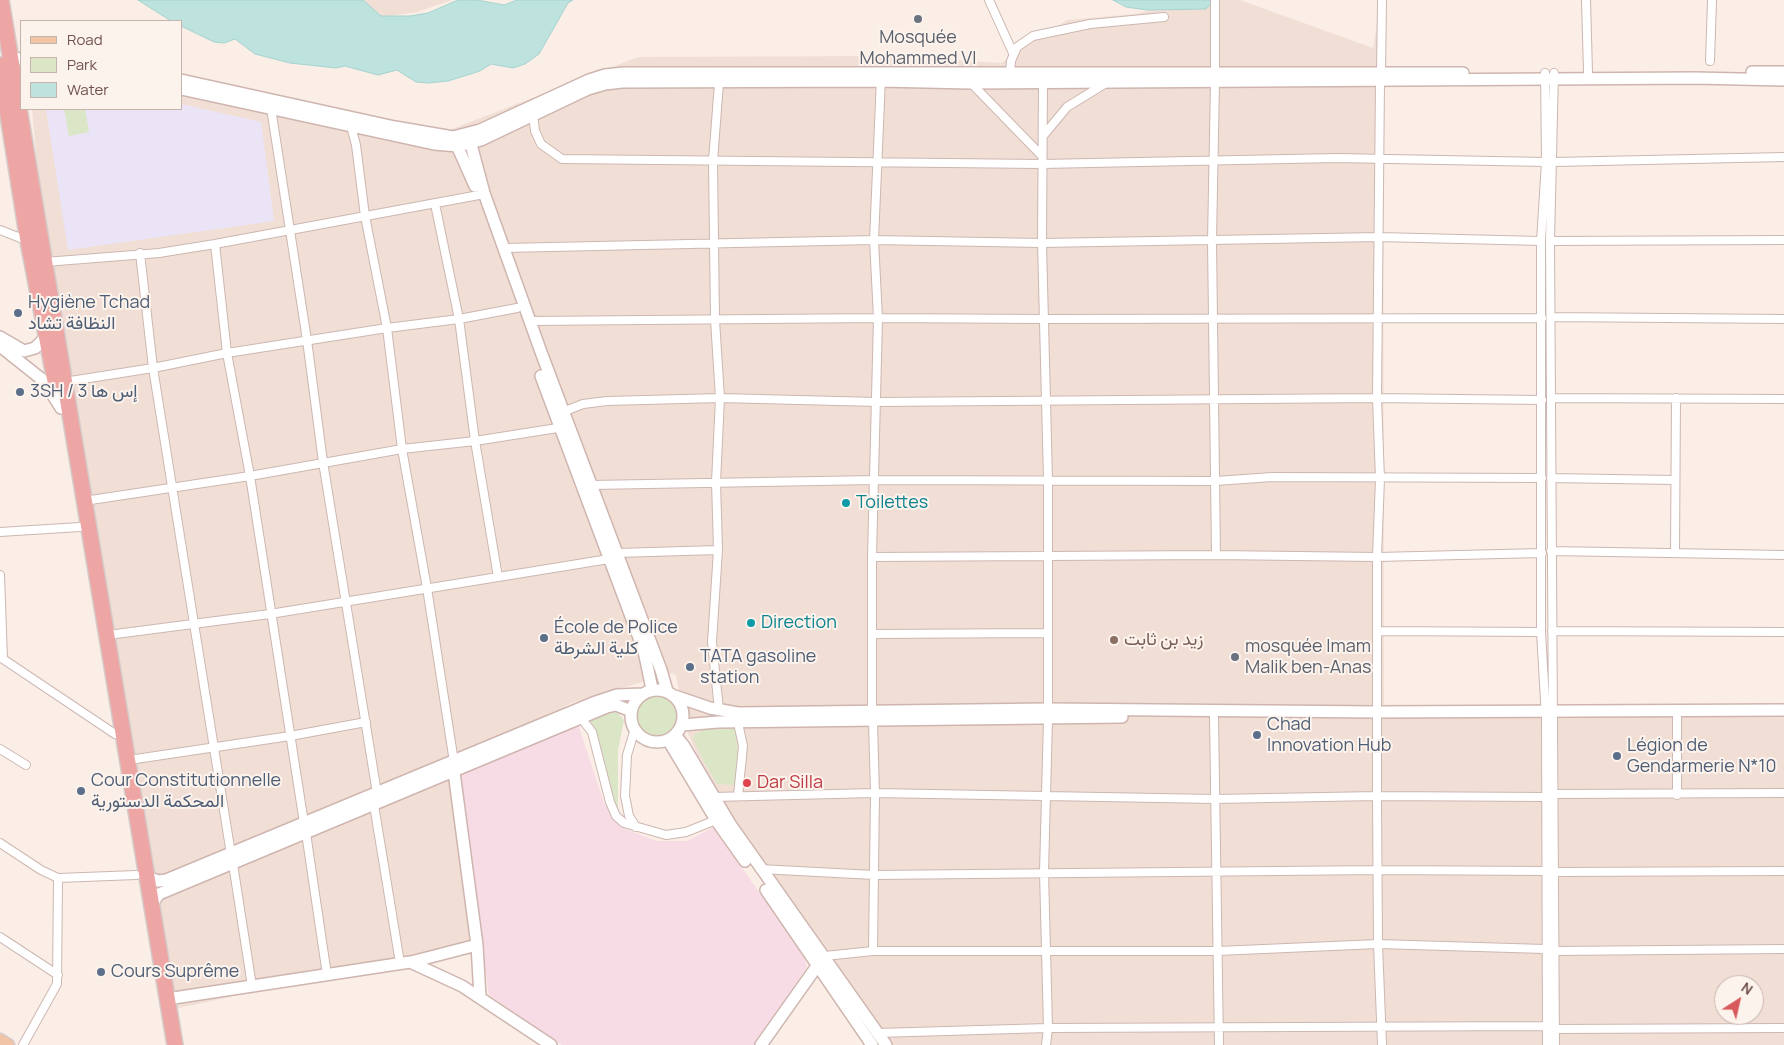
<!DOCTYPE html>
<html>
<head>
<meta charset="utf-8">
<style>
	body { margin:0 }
	#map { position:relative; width:1784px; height:1045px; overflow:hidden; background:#faeee7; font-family:Manrope,sans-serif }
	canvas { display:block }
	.legend { position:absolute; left:20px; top:20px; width:162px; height:90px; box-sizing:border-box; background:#fdf3ed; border:1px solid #c5b3ad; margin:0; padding:6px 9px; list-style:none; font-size:15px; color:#71524e }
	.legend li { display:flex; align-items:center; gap:10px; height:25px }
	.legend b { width:25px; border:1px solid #c5b3ad }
	.north { position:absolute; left:1714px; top:975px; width:50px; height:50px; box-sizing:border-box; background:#fdf3ed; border:1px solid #c5b3ad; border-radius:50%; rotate:35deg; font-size:14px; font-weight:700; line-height:20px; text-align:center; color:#71524e }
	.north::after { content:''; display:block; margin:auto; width:18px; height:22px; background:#d8595b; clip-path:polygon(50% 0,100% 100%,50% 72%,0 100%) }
</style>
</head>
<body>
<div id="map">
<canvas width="1784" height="1045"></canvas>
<ul class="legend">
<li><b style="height:6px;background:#f2c4a6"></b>Road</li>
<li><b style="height:14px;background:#dbe6c7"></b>Park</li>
<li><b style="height:14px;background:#bee2de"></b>Water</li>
</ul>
<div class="north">N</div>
</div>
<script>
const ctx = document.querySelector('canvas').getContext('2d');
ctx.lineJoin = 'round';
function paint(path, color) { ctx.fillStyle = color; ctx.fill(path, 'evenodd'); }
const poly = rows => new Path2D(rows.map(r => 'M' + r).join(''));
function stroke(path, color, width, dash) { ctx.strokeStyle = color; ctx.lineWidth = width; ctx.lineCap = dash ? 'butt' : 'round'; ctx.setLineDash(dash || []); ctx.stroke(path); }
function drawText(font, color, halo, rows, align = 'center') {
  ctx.font = font + ' Manrope,Vazirmatn,sans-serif'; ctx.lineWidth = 4; ctx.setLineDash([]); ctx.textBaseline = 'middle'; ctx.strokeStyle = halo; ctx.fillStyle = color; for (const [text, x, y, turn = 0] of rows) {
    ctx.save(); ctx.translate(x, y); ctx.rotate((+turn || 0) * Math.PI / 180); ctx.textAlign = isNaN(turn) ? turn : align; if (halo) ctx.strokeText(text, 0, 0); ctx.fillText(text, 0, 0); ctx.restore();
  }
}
const residential = poly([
	[306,0,452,0,417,12,382,17],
	[1188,0,1240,0,1373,48,1381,0,1383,0,1384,708,1784,707,1784,1045,881,1045,713,792,688,733,676,676,673,673,574,702,453,759,475,943,161,1012,47,276,32,109,181,109,181,75,439,134,638,57,882,56,1001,63,1067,20,1136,14],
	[1724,985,1754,985,1754,1015,1724,1015]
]);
const education = poly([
	[181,104,261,122,274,221,68,250,46,109,181,109]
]);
const medical = poly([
	[578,724,604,803,623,828,656,841,687,841,714,827,804,958,807,967,754,1045,562,1045,489,995,458,775]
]);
const green = poly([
	[64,109,85,109,89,132,69,136],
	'637 716a21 21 0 1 1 42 0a21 21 0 1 1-42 0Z',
	[612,712,618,713,624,720,618,750,618,813,612,803,598,737,590,721],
	[707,729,735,729,738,753,735,785,717,784,704,762,693,738,695,734]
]);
const water = poly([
	[138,0,363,0,381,16,410,16,428,13,458,0,477,0,504,5,517,0,573,0,568,3,539,54,525,64,513,68,491,64,480,71,448,81,428,83,416,82,397,70,378,75,345,66,336,68,290,63,255,54,235,39,224,43,214,42,181,26,181,21,171,21,138,0],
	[1113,0,1215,0,1206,9,1147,10,1126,7,1113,0]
]);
const street = poly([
	[989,0,1013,53],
	[1215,0,1215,73],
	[1586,0,1588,72],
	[1710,61,1712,0],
	[1381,73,1382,0],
	[1545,73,1546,162,1541,241,1541,632,1546,718,1547,1045],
	[1554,73,1550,241,1555,1045],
	[1010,74,1011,61,1017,47,1033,36,1090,24,1164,17],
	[1043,80,1042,243,1048,480,1048,719,1044,872,1048,1028,1046,1045],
	[1380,82,1377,398,1380,479,1377,557,1377,796,1378,944,1382,1045],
	[719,83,713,161,715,320,720,398,716,482,718,550,712,642,719,710],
	[971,83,1042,156],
	[271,108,307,340,323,462,377,793],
	[533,114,535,131,541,144,562,159,1042,164,1337,158,1546,162],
	[351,126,356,145,365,216,387,328,402,449,427,588,454,762],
	[1043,136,1067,107,1106,83],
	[1554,162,1784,157],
	[435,204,459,319,475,441,498,577],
	[0,230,28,241],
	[1550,241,1784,240],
	[215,244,227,353,250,476,304,823],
	[505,248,874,240,1042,243,1379,237,1541,241],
	[140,253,153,368,231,854],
	[45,262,159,253,215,244,479,195],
	[1551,317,1784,319],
	[530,321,878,318,1043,319,1542,318],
	[64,382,153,368,227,353,387,328,459,319,517,308],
	[1551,398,1784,399],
	[560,413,583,404,607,401,720,398,877,402,1377,398,1542,400],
	[1551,478,1675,480],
	[591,485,875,480,1216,481,1272,477,1542,478],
	[84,501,250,476,402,449,475,441,564,427],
	[0,532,80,527],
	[1551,551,1784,555],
	[1675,552,1676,398],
	[617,553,718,550],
	[1216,555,1377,557,1542,553],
	[872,557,1216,555,1212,241,1215,82],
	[0,575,3,659],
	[1378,631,1541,632],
	[1552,631,1784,632],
	[872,634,1047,633],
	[108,635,270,614,609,559],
	[0,657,115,734],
	[872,713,872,557,878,318,874,240,881,78],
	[1214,717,1219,1045],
	[1677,717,1677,795],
	[581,718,592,732,610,802,616,816,624,823,666,835,686,832,716,820],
	[873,722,875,793,873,951],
	[738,723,743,746,738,796],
	[635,729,627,755,625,796,629,816,636,827],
	[0,749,26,765],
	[129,760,290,736,366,722],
	[1553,794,1784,793],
	[713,797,875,793,1215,799,1377,796,1546,797],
	[374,805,400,963],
	[306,833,327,975],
	[0,843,41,870,58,878,136,875],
	[233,864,252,986],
	[760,869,874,875,1378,870,1546,871],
	[1554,872,1784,871],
	[0,937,58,975],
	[1554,951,1784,949],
	[825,956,873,951,1218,951,1378,944,1545,949],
	[1555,1029,1784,1028],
	[878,1033,1048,1028,1547,1026],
	[23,1045,57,984,58,878]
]);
const secondary = poly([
	[11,58,21,59],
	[1752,72,1784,72],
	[181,80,395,127,453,137,480,130,589,80,605,75,624,73,1463,73],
	[181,89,434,144,458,146,481,140,588,89,605,84,622,82,880,81,971,83,1695,78,1784,80],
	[469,137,484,193,541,352,661,670,667,691],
	[455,141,475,186],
	[0,337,24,351,35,348,45,338],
	[0,346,44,381,61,408],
	[541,376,644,651,652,689],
	'631 716a26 26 0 1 1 52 0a26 26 0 1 1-52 0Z',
	[675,696,710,708,738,713,1048,709,1377,712,1784,710],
	[682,725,718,722,1122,717],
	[675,735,684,746,730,824,886,1045],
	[668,740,716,820,745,861],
	[454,772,477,945,480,997],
	[146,877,159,881,166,880,593,703,617,695,642,694],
	[766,890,872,1045],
	[151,905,159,894,607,707,616,705,631,711],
	[411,962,477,945],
	[167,999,410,962,462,986,551,1045],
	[761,1045,822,959]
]);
const primary = poly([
	[0,1040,8,1045]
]);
const highway = poly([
	[1,0,175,1045],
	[0,65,28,241,55,381]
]);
const markers = [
	[918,19,5,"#6b7280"],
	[18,313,5,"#5c6f8a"],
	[20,392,5,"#5c6f8a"],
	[846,503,5,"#0f9aa8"],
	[751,623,5,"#0f9aa8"],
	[544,638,5,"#5c6f8a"],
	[1114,640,5,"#8d6e63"],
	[1235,657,5,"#6b7280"],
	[690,667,5,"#5c6f8a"],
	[1257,735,5,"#5c6f8a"],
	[1617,756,5,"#5c6f8a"],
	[747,783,5,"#e0444e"],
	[81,791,5,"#5c6f8a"],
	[101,972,5,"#5c6f8a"]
];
const worshipNames = [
	["Mosquée",918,38],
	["Mohammed VI",918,59],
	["mosquée Imam",1245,647,"left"],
	["Malik ben-Anas",1245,668,"left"]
];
const serviceNames = [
	["Hygiène Tchad",28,303],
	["النظافة تشاد",28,324],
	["3SH / 3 إس ها",30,392],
	["École de Police",554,628],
	["كلية الشرطة",554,649],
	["TATA gasoline",700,657],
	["station",700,678],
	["Chad",1267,725],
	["Innovation Hub",1267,746],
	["Légion de",1627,746],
	["Gendarmerie N*10",1627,767],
	["Cour Constitutionnelle",91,781],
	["المحكمة الدستورية",91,802],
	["Cours Suprême",111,972]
];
const cultureNames = [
	["Toilettes",856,503],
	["Direction",761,623]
];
const educationNames = [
	["زيد بن ثابت",1124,640]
];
const healthNames = [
	["Dar Silla",757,783]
];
paint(residential, '#f1dfd6');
paint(education, '#ebe4f7');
paint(medical, '#f7dbe5');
paint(green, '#dbe6c7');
paint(water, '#bee2de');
stroke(water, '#a5d3cf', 1);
stroke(street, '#cdb7b1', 10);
stroke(secondary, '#cfb5af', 14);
stroke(primary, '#d4cbca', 15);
stroke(highway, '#d4cbca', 18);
stroke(street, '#fff', 8);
stroke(secondary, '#fff', 11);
stroke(primary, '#f2c4a6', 12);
stroke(highway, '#eea6a4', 15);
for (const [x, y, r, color] of markers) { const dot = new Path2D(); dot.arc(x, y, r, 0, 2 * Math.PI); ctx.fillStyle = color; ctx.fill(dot); stroke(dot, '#fdf3ed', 2); }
drawText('18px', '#5b616d', '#fdf3ed', worshipNames);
drawText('18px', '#4e5e75', '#fdf3ed', serviceNames, 'left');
drawText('18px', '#0d838f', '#fdf3ed', cultureNames, 'left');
drawText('18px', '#785e54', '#fdf3ed', educationNames, 'left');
drawText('18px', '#be3a42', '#fdf3ed', healthNames, 'left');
</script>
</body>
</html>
